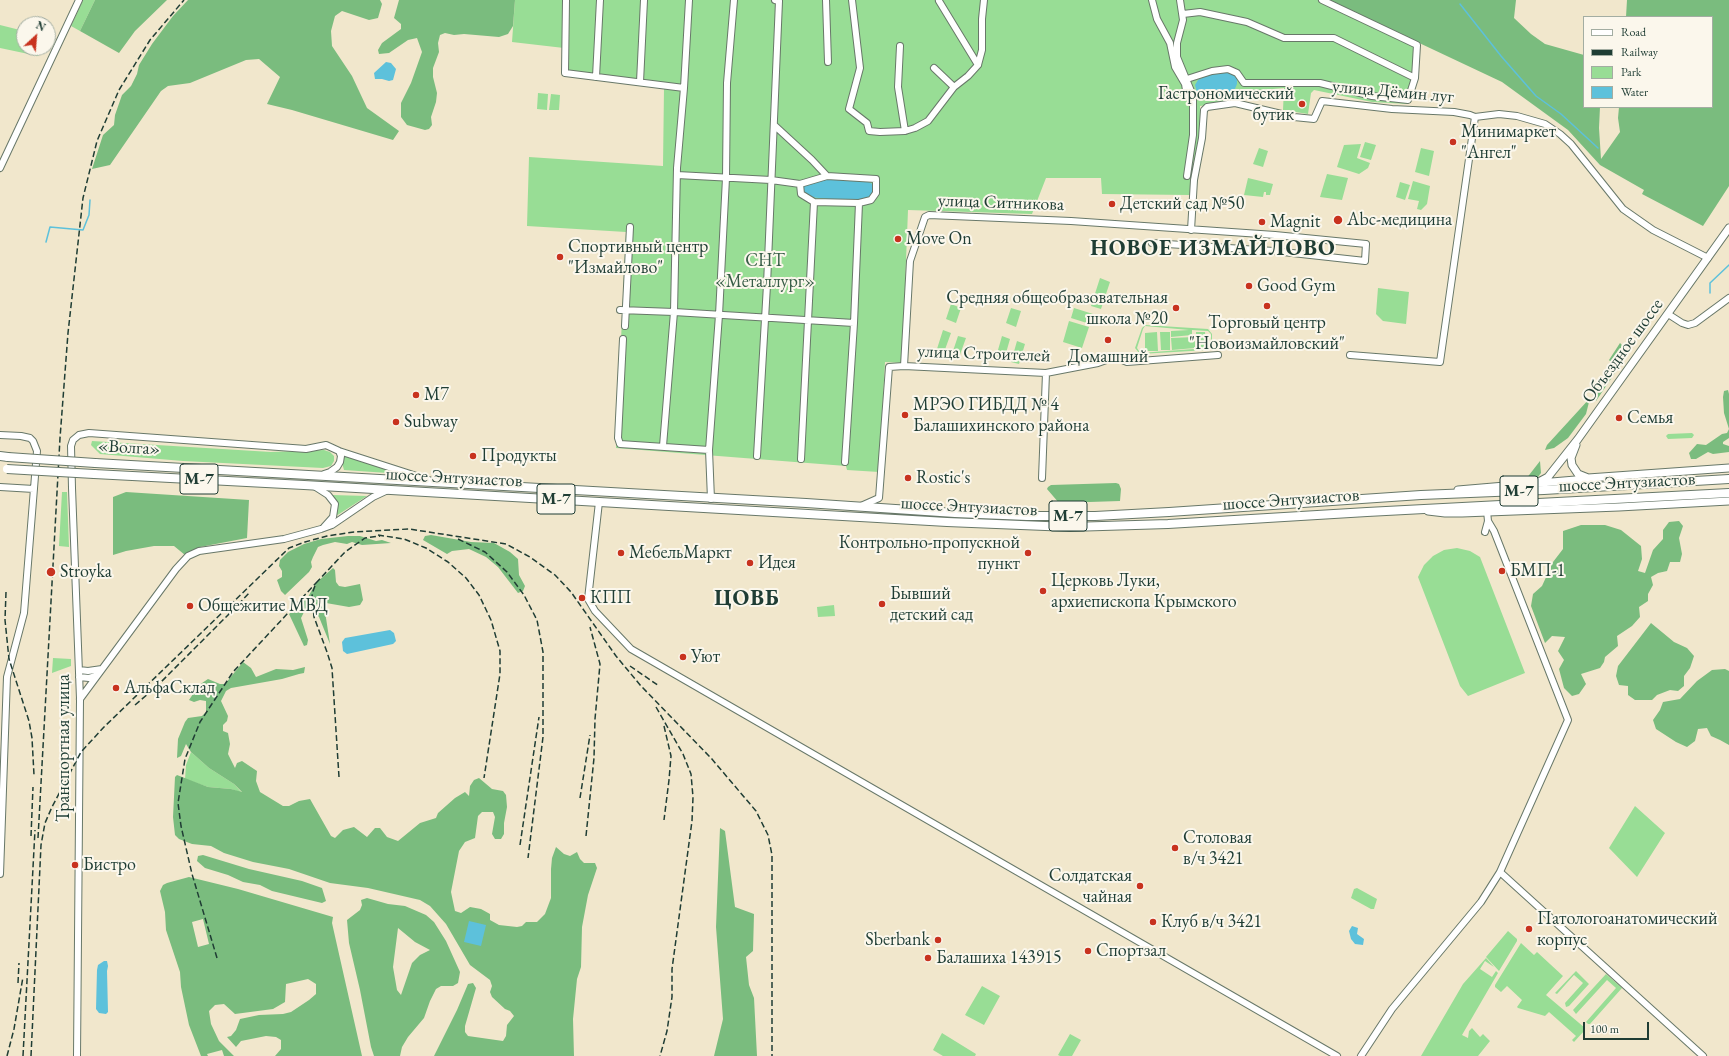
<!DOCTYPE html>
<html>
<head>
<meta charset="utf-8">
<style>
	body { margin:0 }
	#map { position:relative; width:1729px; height:1056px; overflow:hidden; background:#f1e7cc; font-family:"EB Garamond",serif }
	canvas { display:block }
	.legend { position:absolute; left:1583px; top:16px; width:130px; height:92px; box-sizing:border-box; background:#fbf7ec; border:1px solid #a3ada2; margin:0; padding:5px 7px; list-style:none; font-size:12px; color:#1f3d34 }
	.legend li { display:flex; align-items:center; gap:8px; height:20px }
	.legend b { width:20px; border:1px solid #a3ada2 }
	.north { position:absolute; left:16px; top:16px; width:40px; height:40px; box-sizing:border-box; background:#fbf7ec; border:1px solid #a3ada2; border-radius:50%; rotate:26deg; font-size:11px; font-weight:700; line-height:16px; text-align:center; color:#1f3d34 }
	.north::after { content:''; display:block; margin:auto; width:14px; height:18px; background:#c8321e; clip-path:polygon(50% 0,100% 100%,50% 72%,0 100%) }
	.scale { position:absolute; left:1583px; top:1022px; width:66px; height:18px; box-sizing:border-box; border:2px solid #1f3d34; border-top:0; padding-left:5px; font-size:12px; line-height:14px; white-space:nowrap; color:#1f3d34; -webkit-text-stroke:3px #fbf7ec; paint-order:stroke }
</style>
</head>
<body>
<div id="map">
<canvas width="1729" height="1056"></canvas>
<ul class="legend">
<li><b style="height:5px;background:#fff"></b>Road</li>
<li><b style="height:5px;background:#1f3d34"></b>Railway</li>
<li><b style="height:11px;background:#98dd95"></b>Park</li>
<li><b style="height:11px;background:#5dc1db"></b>Water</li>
</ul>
<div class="north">N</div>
<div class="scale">100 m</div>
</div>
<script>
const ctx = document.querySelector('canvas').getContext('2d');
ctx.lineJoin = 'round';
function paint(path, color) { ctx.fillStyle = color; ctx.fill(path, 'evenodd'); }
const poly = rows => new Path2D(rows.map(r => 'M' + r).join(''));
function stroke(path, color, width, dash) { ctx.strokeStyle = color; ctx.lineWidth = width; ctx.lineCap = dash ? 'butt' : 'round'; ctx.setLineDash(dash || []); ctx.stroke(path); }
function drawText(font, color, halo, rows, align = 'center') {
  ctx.font = font + ' "EB Garamond",serif'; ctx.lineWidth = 4; ctx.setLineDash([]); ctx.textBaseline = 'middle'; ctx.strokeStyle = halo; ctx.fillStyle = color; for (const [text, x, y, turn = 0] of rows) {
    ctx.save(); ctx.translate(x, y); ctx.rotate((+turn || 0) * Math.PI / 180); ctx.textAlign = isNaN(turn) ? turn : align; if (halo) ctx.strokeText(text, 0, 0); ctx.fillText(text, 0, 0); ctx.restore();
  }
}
const green = poly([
	[83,0,95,0,80,31,71,26],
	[515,0,1326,0,1417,43,1414,89,1408,104,1372,102,1314,90,1311,93,1308,114,1283,110,1284,88,1251,91,1235,101,1200,106,1200,137,1190,176,1190,195,1102,194,1101,178,1046,178,1032,214,908,210,902,363,885,362,879,472,847,470,846,466,616,448,626,232,527,226,529,157,663,166,664,88,562,75,564,48,512,42],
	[0,25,24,31,24,48,42,48,38,56,0,48],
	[538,93,548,94,547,110,537,109],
	[551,94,560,95,559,110,549,110],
	[1365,142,1376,145,1371,160,1360,157],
	[1361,144,1357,158,1370,163,1368,168,1359,174,1337,167,1344,145],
	[1259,148,1268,151,1263,167,1253,164],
	[1421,148,1434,151,1429,176,1415,172],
	[1327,174,1348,178,1342,200,1320,197],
	[1248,178,1273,184,1270,195,1266,195,1266,192,1264,192,1263,197,1244,195],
	[1413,181,1430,186,1427,204,1421,210,1417,209,1419,201,1408,199],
	[1400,182,1410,185,1405,200,1396,197],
	[1100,278,1110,282,1101,309,1091,306],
	[1378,288,1409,292,1406,324,1383,321,1376,314],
	[951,304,961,308,956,323,946,319],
	[1011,308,1021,311,1016,327,1006,323],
	[1074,308,1093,314,1090,324,1071,318],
	[1069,321,1089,327,1082,348,1063,342],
	[1145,325,1208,329,1212,334,1212,345,1208,350,1140,354,1135,348,1142,328],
	[1145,326,1189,330,1171,331,1171,337,1192,335,1192,330,1208,331,1211,334,1211,345,1207,348,1140,353,1137,348,1143,329],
	[943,330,951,333,943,355,936,352],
	[1157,332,1158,351,1145,351,1145,333],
	[1160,332,1170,332,1170,350,1161,350],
	[1196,332,1205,332,1206,348,1196,348],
	[958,336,966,338,958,360,951,357],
	[1002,336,1010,339,1004,360,996,357],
	[1195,337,1195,348,1172,350,1171,338],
	[1017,341,1025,344,1019,364,1011,362],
	[1692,433,1694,435,1692,438,1668,439,1666,436,1668,434],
	[92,441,271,452,324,450,330,452,334,456,334,461,331,466,323,468,183,461,100,454,91,445],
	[343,454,402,474,344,470,342,463],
	[62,492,67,492,69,547,59,546],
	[332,495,367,496,336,516,336,503],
	[1457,548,1470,551,1480,557,1525,673,1468,696,1460,686,1418,577,1424,565,1433,556,1444,550],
	[834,605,835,616,818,617,817,607],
	[53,658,71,659,71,666,52,673],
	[191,752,209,768,234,784,242,793,231,789,208,787,185,779,186,765],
	[1635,806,1665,833,1637,877,1609,848],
	[1357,888,1377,899,1374,909,1371,909,1351,898,1354,889],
	[1508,931,1517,939,1517,941,1499,971,1486,957],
	[1521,943,1534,955,1537,952,1563,976,1546,995,1585,1028,1585,1030,1574,1042,1572,1040,1576,1036,1549,1012,1545,1016,1518,1008,1517,1007,1522,1000,1507,986,1501,992,1495,987,1495,985],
	[1486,958,1494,967,1485,961,1480,969,1492,977,1496,971,1498,973,1462,1035,1468,1038,1469,1031,1472,1028,1480,1037,1483,1034,1490,1041,1478,1056,1421,1056,1463,984],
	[1576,971,1589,984,1569,1006,1566,1007,1565,1003,1583,983,1574,975,1557,994,1555,993],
	[1606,974,1622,988,1590,1024,1588,1024,1586,1022,1616,988,1607,980,1576,1014,1573,1010],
	[982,986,1000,996,984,1025,965,1015],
	[942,1033,976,1054,975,1056,943,1056,933,1050],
	[1070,1034,1081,1040,1072,1056,1060,1056,1058,1055]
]);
const forest = poly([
	[95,0,167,0,135,31,119,53,80,31],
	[188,0,380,0,382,4,378,18,369,20,342,11,335,16,331,31,332,46,352,76,367,108,399,131,393,140,292,110,267,104,280,77,259,59,246,60,190,83,168,86,161,91,110,165,92,169,103,135,114,125,115,115,122,95,131,86,137,74,139,65,152,44,173,16],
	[399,0,515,0,513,26,508,34,499,37,464,34,454,35,445,33,440,35,438,43,439,52,433,68,433,77,437,93,436,102,431,117,432,125,429,129,425,130,407,125,401,117,401,103,411,83,422,52,417,38,408,40,389,53,379,54,378,50,382,43,401,29,401,24,394,18],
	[1328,0,1516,0,1514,18,1531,34,1545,44,1584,55,1584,107,1600,107,1599,128,1601,159,1620,132,1618,118,1619,107,1712,107,1712,17,1626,17,1627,0,1729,0,1729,186,1703,226,1642,194,1644,190,1600,165,1568,130,1502,82],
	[1620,343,1623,346,1616,357,1621,364,1596,401,1592,393,1592,382,1605,381,1616,368,1609,360],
	[1728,390,1729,394,1729,429,1724,413,1723,397,1724,391],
	[1590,398,1586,414,1568,438,1554,448,1545,450,1547,445],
	[1729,429,1729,438,1723,442,1723,444,1729,446,1729,452,1713,454,1708,452,1696,459,1691,459,1689,453,1697,444,1706,445,1722,434,1727,433],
	[1540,461,1541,473,1538,477,1526,479],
	[1116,483,1119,484,1121,489,1120,501,1059,503,1047,489,1048,487,1051,485],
	[126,492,249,500,247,538,200,547,185,555,174,546,154,546,126,551,113,555,113,497],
	[1679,521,1683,526,1679,538,1682,554,1680,562,1670,562,1667,571,1658,573,1651,577,1653,585,1648,594,1648,601,1639,607,1640,617,1632,626,1617,636,1618,646,1605,657,1604,662,1600,668,1581,674,1586,684,1579,694,1572,696,1564,688,1559,669,1564,660,1558,651,1565,637,1552,636,1545,643,1531,606,1533,594,1542,586,1553,562,1563,549,1563,531,1581,525,1605,525,1621,530,1641,546,1642,559,1638,571,1645,573,1653,550,1663,539,1663,530,1669,522],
	[431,535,471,542,494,543,510,552,518,559,519,575,525,586,523,591,518,593,498,567,486,557,469,549,452,551,447,554,423,540,425,536],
	[348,536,360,536,376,541,382,540,391,543,362,545,352,542,347,544,335,542,323,545,318,547,313,557,311,562,312,567,309,572,285,595,281,591,277,580,282,577,282,571,279,566,280,560,288,552,304,544,321,539],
	[333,568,335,570,336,582,339,586,345,587,360,584,363,600,360,605,349,607,326,603,324,605,330,644,319,617,311,608,309,607,306,608,301,618,308,640,307,645,304,646,289,614,308,597,316,583],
	[1651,623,1674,642,1687,648,1694,656,1690,668,1684,676,1684,686,1678,691,1670,690,1657,695,1652,700,1635,700,1628,695,1628,686,1619,685,1616,676,1618,666],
	[243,662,251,668,256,677,276,669,293,670,305,667,304,673,299,674,282,679,231,688,226,691,221,701,228,716,227,721,223,725,223,731,228,733,230,744,228,754,235,768,237,763,242,761,257,771,256,781,260,792,283,806,289,806,299,801,310,799,331,836,335,838,343,830,354,827,367,837,375,828,380,828,387,837,398,841,420,823,436,818,438,813,455,798,465,792,469,796,470,786,474,780,479,778,492,789,503,791,506,795,507,807,504,823,504,834,501,839,495,839,492,834,495,817,493,812,482,812,478,816,475,838,465,842,459,851,451,892,455,911,461,913,470,907,481,909,490,914,490,920,499,925,517,927,522,926,526,922,537,922,545,914,551,898,551,869,552,858,556,847,564,854,570,856,577,852,580,859,584,863,595,863,597,868,588,895,582,927,581,967,577,979,573,1019,574,1056,434,1056,457,1010,468,984,473,983,476,988,465,1026,465,1032,468,1036,503,1041,506,1036,507,1025,514,1016,510,1011,505,1009,492,997,490,992,492,986,490,980,470,965,446,924,430,906,420,900,368,888,330,883,289,869,253,862,224,853,211,846,192,844,179,839,175,835,173,817,175,777,177,775,208,787,231,789,242,792,234,784,209,768,191,752,186,744,181,756,177,758,178,739,185,722,188,718,202,716,206,712,206,701,200,700,194,702,189,700,199,685,208,679,220,684,225,684],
	[1725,669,1729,671,1729,745,1720,740,1711,736,1707,728,1698,729,1695,741,1687,747,1676,742,1656,729,1653,720,1660,710,1663,702,1680,699,1697,681,1712,670],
	[720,828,725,831,735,907,754,914,753,951,746,957,749,985,754,998,757,1056,714,1056,723,1019,716,927],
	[203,855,249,869,302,881,322,888,326,901,322,903,272,891,260,885,243,882,228,875,205,868,197,861,198,856],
	[189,877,238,889,333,917,332,923,362,1056,275,1056,281,1049,281,1040,276,1037,266,1036,241,1041,236,1047,227,1037,231,1036,236,1030,240,1019,259,1015,283,1014,291,1012,309,1000,316,994,316,984,308,979,286,984,285,1002,273,1009,235,1014,224,1004,215,1005,209,1011,211,1024,219,1041,234,1056,224,1056,222,1050,207,1054,208,1056,201,1056,189,1025,181,987,180,972,166,930,165,912,160,891,163,885,167,883],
	[203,919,209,944,198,947,192,922],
	[367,898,388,904,405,906,426,915,434,922,446,941,460,972,458,983,453,986,441,986,436,989,430,1001,424,1018,408,1037,402,1047,400,1056,374,1056,371,1047,360,990,349,943,347,920,360,910,362,905,361,900],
	[398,928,415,942,430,950,420,955,412,963,401,995,397,990,393,967]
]);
const water = poly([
	[386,62,391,63,396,69,393,80,389,81,382,79,375,79,374,73],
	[1222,71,1237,76,1237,84,1234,91,1229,94,1205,99,1198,96,1195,85,1198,80,1210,74],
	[829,179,869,182,872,184,873,191,869,197,865,199,849,201,809,197,804,193,803,188,805,184],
	[390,630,394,633,396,641,393,644,347,654,343,651,342,642,345,638],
	[469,921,486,925,481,946,464,942],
	[1352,926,1358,928,1357,934,1364,939,1363,945,1355,944,1351,939,1349,931],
	[104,961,107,961,108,966,107,971,108,1012,106,1014,99,1013,96,1009,97,970,98,965]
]);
const stream = poly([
	[1460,4,1501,56,1536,96,1561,114,1598,148],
	[46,242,50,227,83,230,89,215,90,200],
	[1710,293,1710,283,1729,265]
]);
const minor = poly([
	[566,0,565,73,684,88],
	[826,0,828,62],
	[852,0,860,68,849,109,867,123,869,131,880,132,905,131,915,128,928,121,954,87,968,76,978,65,982,50,982,19,984,0],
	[1152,0,1157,19,1170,43,1175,67,1185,84,1187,96],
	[1180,0,1183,20,1177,43,1177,57,1193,96,1193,135,1187,176],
	[939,1,978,65],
	[1183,14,1200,12,1247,22,1284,38,1334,38,1415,78,1417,45,1322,0],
	[900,46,898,87,905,131],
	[934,68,954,87],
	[596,77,600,0],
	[1187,79,1212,71,1228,69,1237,73,1244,83,1320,83,1372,96,1408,100,1415,78],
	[640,82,644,0],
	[1475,117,1499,114,1517,116,1545,124,1560,134,1571,144,1623,209,1653,230,1708,258],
	[774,125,812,160,827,176],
	[0,168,79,0],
	[677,175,771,180,800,184,801,194,814,202,859,203,871,200,876,193,876,179,827,176,800,184],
	[1191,230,1194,180,1202,138,1204,110,1207,107,1235,103,1294,117,1314,119,1322,101,1392,109,1454,112,1470,115,1475,117],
	[620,310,674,312,854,323],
	[1668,314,1682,323,1688,325,1695,323,1729,298],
	[625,326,630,227],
	[623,339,618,438,620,444,709,450],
	[1350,355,1440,362,1475,117],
	[904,366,910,261,925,217,929,215,1071,221,1275,235,1366,244,1365,261,1274,251,1152,243],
	[0,435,21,436,30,438,33,441,37,451,24,613,7,677,0,874],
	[663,446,674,312,677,168,684,88,689,0],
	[757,456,767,285,779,1,775,0],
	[801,459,814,202],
	[845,462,854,323,859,203],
	[324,474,330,472,337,467,340,462,341,456,339,451],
	[1042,478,1046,373],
	[314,486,328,495,335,504,333,517,324,527],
	[0,487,34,489],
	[711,499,709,450,719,315,726,178,727,83,734,0],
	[599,502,588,599,595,611,631,649,1337,1056],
	[861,506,879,498,889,367,904,366,1046,373,1098,363,1115,357,1127,362,1218,355],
	[1485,532,1488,521,1487,511],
	[79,670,88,671,102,669],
	[79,677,89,678,96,676],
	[80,699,176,569,188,556,199,551,284,539,321,529,332,525,373,497,388,490],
	[1500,872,1703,1056],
	[77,1056,80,699,72,488,71,446,73,440,79,435,89,433,306,449,326,445,339,451,429,480],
	[1361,1056,1392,1009,1481,902,1500,872,1568,720,1494,531,1488,521]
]);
const major = poly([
	[1576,445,1571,458,1572,465,1578,474,1588,478,1729,468],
	[1533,485,1548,477,1578,439,1729,228],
	[1458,490,1587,479],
	[1428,511,1445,513,1462,513,1619,507,1729,501]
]);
const highway = poly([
	[0,456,8,457],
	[95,463,806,503,955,513,1027,516,1095,516,1169,512,1421,495,1544,490,1729,479],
	[94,474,304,485,947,522,1070,527,1168,524,1367,512,1729,493]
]);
const rail = poly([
	[378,535,404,539,426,548,448,562,466,578,479,595,491,620,500,651,500,674,484,778],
	[458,539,485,552,507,572,524,595,537,620,543,652,543,737,528,858],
	[6,592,5,620,9,659,29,721,32,738,34,775],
	[630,666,659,686],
	[135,705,156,687,236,607,249,593],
	[656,707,683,754,691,774,693,797,692,821,672,969,672,997,667,1031,660,1056],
	[664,726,671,756,669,780,664,820],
	[339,777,332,668,327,652,314,617,312,594,316,583,345,552,365,538,380,536],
	[580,798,590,735],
	[31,836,33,787],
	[586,836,594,758,595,719,600,664,590,627],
	[38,838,60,438,68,333,83,198,97,141,119,90,150,40,184,0],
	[520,845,539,717],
	[217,958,192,874,181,826,178,803,185,759,200,722,233,672,316,583],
	[18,983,19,963],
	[7,1056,14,1029,23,977],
	[23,1056,35,830],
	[31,1056,41,845,45,823,52,807,81,752,104,727,289,548,305,542,327,536,354,532,409,529,506,544,530,557,555,575,571,592,616,656,641,686,711,758,756,811,768,835,772,855,772,1056]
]);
const highwayBridge = poly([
	[8,457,95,463],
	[7,469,94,474]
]);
const markers = [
	[1302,104,4,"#c8321e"],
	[1453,142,4,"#c8321e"],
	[1112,204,4,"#c8321e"],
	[1338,220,5,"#c8321e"],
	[1262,222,4,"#c8321e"],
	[898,239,4,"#c8321e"],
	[560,257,4,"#c8321e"],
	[1249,286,4,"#c8321e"],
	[1267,306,4,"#c8321e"],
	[1176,308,4,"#c8321e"],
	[1108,340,4,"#c8321e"],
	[416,395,4,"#c8321e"],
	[905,415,4,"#c8321e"],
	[1619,418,4,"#c8321e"],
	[396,422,4,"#c8321e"],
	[473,456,4,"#c8321e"],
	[908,478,4,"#c8321e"],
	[621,553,4,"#c8321e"],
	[1028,553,4,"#c8321e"],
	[750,563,4,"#c8321e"],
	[1502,571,4,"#c8321e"],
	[51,572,5,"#c8321e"],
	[1043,591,4,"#c8321e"],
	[582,598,4,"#c8321e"],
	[882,604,4,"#c8321e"],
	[190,606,4,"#c8321e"],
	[683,657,4,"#c8321e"],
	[116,688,4,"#c8321e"],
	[1175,848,4,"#c8321e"],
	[75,865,4,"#c8321e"],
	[1140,886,4,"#c8321e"],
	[1153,922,4,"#c8321e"],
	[1529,929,4,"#c8321e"],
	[938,940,4,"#c8321e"],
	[1088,951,4,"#c8321e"],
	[928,958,4,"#c8321e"]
];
const shields = [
	[199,479,38],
	[1519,491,38],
	[556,499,38],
	[1068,516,38]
];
const shieldNames = [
	["М-7",199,479],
	["М-7",1519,491],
	["М-7",556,499],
	["М-7",1068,516]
];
const streetNames = [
	["улица Дёмин луг",1393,92,5],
	["улица Ситникова",1001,203,2],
	["Объездное шоссе",1623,351,-54],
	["улица Строителей",984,354,2],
	["«Волга»",129,448,3],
	["шоссе Энтузиастов",454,478,3],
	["шоссе Энтузиастов",1627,483,-3],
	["шоссе Энтузиастов",1291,500,-4],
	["шоссе Энтузиастов",969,507,3],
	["Транспортная улица",64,748,-90]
];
const poiNames = [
	["Гастрономический",1294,94,"right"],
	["бутик",1294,115,"right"],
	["Минимаркет",1461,132],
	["\"Ангел\"",1461,153],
	["Детский сад №50",1120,204],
	["Abc-медицина",1347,220],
	["Magnit",1270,222],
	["Move On",906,239],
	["Спортивный центр",568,247],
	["\"Измайлово\"",568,268],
	["Good Gym",1257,286],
	["Средняя общеобразовательная",1168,298,"right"],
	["школа №20",1168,319,"right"],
	["Торговый центр",1267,323,"center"],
	["\"Новоизмайловский\"",1267,344,"center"],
	["Домашний",1108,357,"center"],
	["М7",424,395],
	["МРЭО ГИБДД № 4",913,405],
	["Балашихинского района",913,426],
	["Семья",1627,418],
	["Subway",404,422],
	["Продукты",481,456],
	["Rostiс's",916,478],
	["Контрольно-пропускной",1020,543,"right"],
	["пункт",1020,564,"right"],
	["МебельМаркт",629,553],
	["Идея",758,563],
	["БМП-1",1510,571],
	["Stroyka",60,572],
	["Церковь Луки,",1051,581],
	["архиепископа Крымского",1051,602],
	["Бывший",890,594],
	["детский сад",890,615],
	["КПП",590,598],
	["Общежитие МВД",198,606],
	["Уют",691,657],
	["АльфаСклад",124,688],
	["Столовая",1183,838],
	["в/ч 3421",1183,859],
	["Бистро",83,865],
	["Солдатская",1132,876,"right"],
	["чайная",1132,897,"right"],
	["Патологоанатомический",1537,919],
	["корпус",1537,940],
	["Клуб в/ч 3421",1161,922],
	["Sberbank",930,940,"right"],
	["Спортзал",1096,951],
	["Балашиха 143915",936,958]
];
const parkNames = [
	["СНТ",765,261],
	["«Металлург»",765,282]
];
const districtNames = [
	["НОВОЕ ИЗМАЙЛОВО",1213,249],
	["ЦОВБ",747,599]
];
paint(green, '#98dd95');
paint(forest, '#7abc7e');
paint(water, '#5dc1db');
stroke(stream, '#5dc1db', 1.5);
stroke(minor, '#687869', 8);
stroke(major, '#687869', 9);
stroke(highway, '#687869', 10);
stroke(minor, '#fff', 6);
stroke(major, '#fff', 7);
stroke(highway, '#fff', 8);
stroke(rail, '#1f3d34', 1.5, [6, 3]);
stroke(highwayBridge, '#687869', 10, []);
stroke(highwayBridge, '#fff', 8);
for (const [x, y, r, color] of markers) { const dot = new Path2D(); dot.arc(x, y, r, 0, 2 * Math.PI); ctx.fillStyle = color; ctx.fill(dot); stroke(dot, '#fbf7ec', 1.5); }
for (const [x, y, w] of shields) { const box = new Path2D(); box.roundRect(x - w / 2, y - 15, w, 30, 3); ctx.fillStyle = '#fbf7ec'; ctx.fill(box); stroke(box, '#1f3d34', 1); }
drawText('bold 17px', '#1f3d34', null, shieldNames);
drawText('18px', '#1f3d34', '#fbf7ec', streetNames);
drawText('18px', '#1f3d34', '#fbf7ec', poiNames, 'left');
drawText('18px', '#375d47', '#fbf7ec', parkNames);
ctx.letterSpacing = '1px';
drawText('bold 22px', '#1f3d34', '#fbf7ec', districtNames);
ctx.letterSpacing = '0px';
</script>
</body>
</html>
